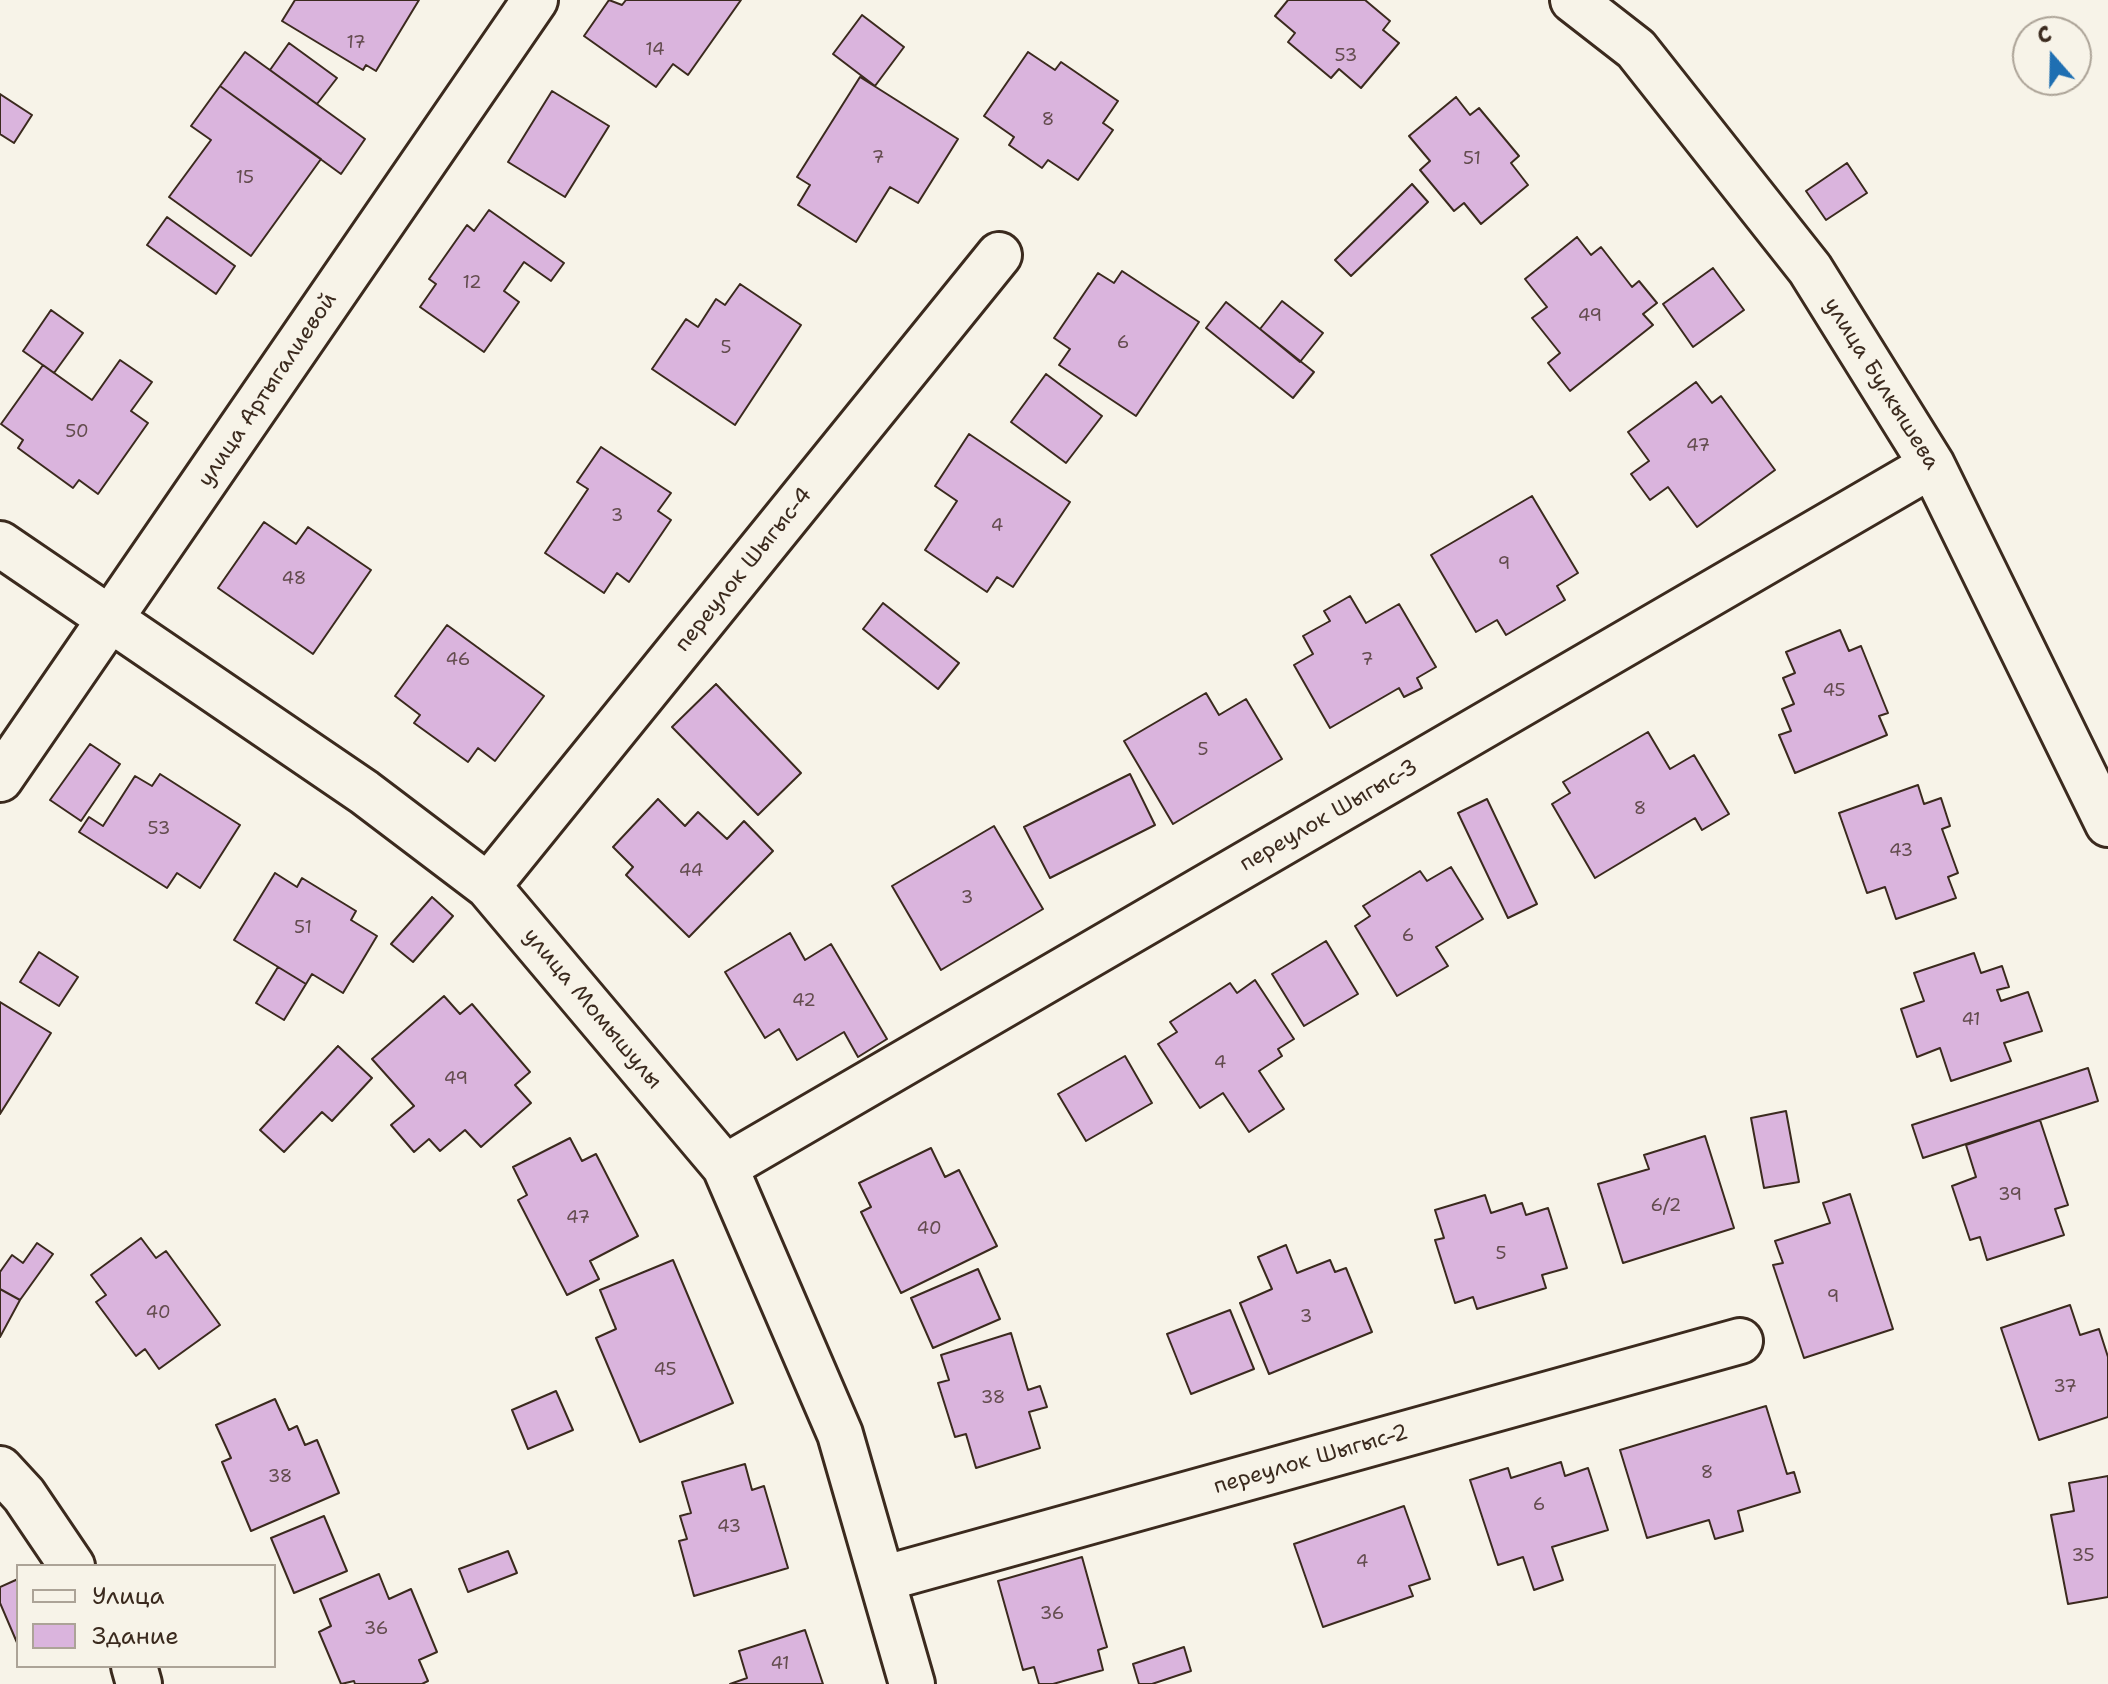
<!DOCTYPE html>
<html>
<head>
<meta charset="utf-8">
<style>
	body { margin:0 }
	#map { position:relative; width:2108px; height:1684px; overflow:hidden; background:#f7f3e8; font-family:"Shantell Sans",sans-serif }
	canvas { display:block }
	.legend { position:absolute; left:16px; top:1564px; width:260px; height:104px; box-sizing:border-box; background:#f7f3e8; border:2px solid #aca397; margin:0; padding:10px 14px; list-style:none; font-size:24px; color:#3b2a1e }
	.legend li { display:flex; align-items:center; gap:16px; height:40px }
	.legend b { width:40px; border:2px solid #aca397 }
	.north { position:absolute; left:2012px; top:16px; width:80px; height:80px; box-sizing:border-box; background:#f7f3e8; border:2px solid #aca397; border-radius:50%; rotate:340deg; font-size:22px; font-weight:700; line-height:32px; text-align:center; color:#3b2a1e }
	.north::after { content:''; display:block; margin:auto; width:28px; height:36px; background:#1f6fb2; clip-path:polygon(50% 0,100% 100%,50% 72%,0 100%) }
</style>
</head>
<body>
<div id="map">
<canvas width="2108" height="1684"></canvas>
<ul class="legend">
<li><b style="height:10px;background:#f7f3e8"></b>Улица</li>
<li><b style="height:22px;background:#dab4dd"></b>Здание</li>
</ul>
<div class="north">С</div>
</div>
<script>
const ctx = document.querySelector('canvas').getContext('2d');
ctx.lineJoin = 'round';
function paint(path, color) { ctx.fillStyle = color; ctx.fill(path, 'evenodd'); }
const poly = rows => new Path2D(rows.map(r => 'M' + r).join(''));
function stroke(path, color, width, dash) { ctx.strokeStyle = color; ctx.lineWidth = width; ctx.lineCap = dash ? 'butt' : 'round'; ctx.setLineDash(dash || []); ctx.stroke(path); }
function drawText(font, color, halo, rows, align = 'center') {
  ctx.font = font + ' "Shantell Sans",sans-serif'; ctx.lineWidth = 6; ctx.setLineDash([]); ctx.textBaseline = 'middle'; ctx.strokeStyle = halo; ctx.fillStyle = color; for (const [text, x, y, turn = 0] of rows) {
    ctx.save(); ctx.translate(x, y); ctx.rotate((+turn || 0) * Math.PI / 180); ctx.textAlign = isNaN(turn) ? turn : align; if (halo) ctx.strokeText(text, 0, 0); ctx.fillText(text, 0, 0); ctx.restore();
  }
}
const building = poly([
	[295,0,419,0,376,71,366,65,363,70,282,21,295,0],
	[609,0,622,5,626,0,741,0,688,75,673,64,656,87,584,36,609,0],
	[1288,0,1365,0,1390,21,1383,30,1399,43,1361,88,1339,69,1331,78,1288,42,1295,33,1275,16,1288,0],
	[862,15,904,47,875,86,833,54,862,15],
	[289,43,337,78,317,104,270,70,289,43],
	[245,52,365,139,341,174,220,86,245,52],
	[1028,52,1055,70,1061,62,1118,101,1103,123,1113,130,1078,180,1048,160,1042,168,1009,145,1014,137,984,116,1028,52],
	[860,77,958,139,918,203,890,187,856,242,798,205,810,185,797,177,860,77],
	[220,86,321,159,251,256,169,197,211,140,191,126,220,86],
	[552,91,609,126,565,197,508,162,552,91],
	[0,94,32,115,14,143,0,134,0,94],
	[1456,97,1470,115,1479,108,1519,156,1511,163,1528,185,1481,224,1464,203,1454,211,1420,170,1430,161,1409,136,1456,97],
	[1847,163,1867,193,1826,220,1806,191,1847,163],
	[1412,184,1428,202,1351,276,1335,260,1412,184],
	[489,210,564,263,551,281,524,262,504,291,519,302,484,352,420,307,436,284,429,279,467,225,474,231,489,210],
	[167,217,235,266,216,294,147,245,167,217],
	[1577,237,1591,255,1601,247,1632,287,1639,281,1657,303,1643,314,1653,325,1570,391,1548,363,1560,353,1532,318,1547,307,1525,279,1577,237],
	[1713,268,1744,310,1693,347,1663,304,1713,268],
	[1122,271,1199,322,1136,416,1059,365,1070,349,1054,338,1098,273,1114,283,1122,271],
	[740,284,801,325,735,425,652,369,686,319,698,327,716,299,725,305,740,284],
	[1282,301,1323,333,1300,362,1260,329,1282,301],
	[1226,302,1314,372,1293,398,1206,328,1226,302],
	[51,310,83,333,54,373,23,351,51,310],
	[120,360,152,382,131,411,148,423,98,494,79,480,73,488,18,448,23,440,1,424,43,365,92,400,120,360],
	[1046,374,1102,416,1066,463,1011,422,1046,374],
	[1696,382,1712,403,1721,396,1775,470,1697,527,1668,487,1650,500,1631,474,1649,461,1628,432,1696,382],
	[969,434,1070,502,1013,587,997,577,987,592,925,550,957,501,935,486,969,434],
	[601,447,671,493,658,511,671,520,629,582,617,573,604,593,545,553,588,489,577,482,601,447],
	[1532,496,1578,573,1557,586,1565,600,1506,635,1497,620,1476,632,1431,555,1532,496],
	[264,522,296,544,308,527,371,570,313,654,218,588,264,522],
	[1350,596,1366,623,1399,604,1436,667,1417,678,1422,688,1404,697,1399,688,1330,728,1294,665,1313,654,1303,636,1330,621,1324,611,1350,596],
	[883,603,959,663,938,689,863,629,883,603],
	[447,625,544,696,495,761,478,748,468,762,414,723,420,715,395,696,447,625],
	[1840,630,1849,651,1861,646,1888,713,1879,716,1887,735,1795,773,1779,735,1791,731,1782,709,1794,704,1783,678,1795,673,1786,652,1840,630],
	[716,684,801,773,758,815,672,727,716,684],
	[1206,693,1219,715,1246,699,1282,759,1173,824,1124,741,1206,693],
	[1648,732,1670,769,1694,755,1729,814,1702,830,1695,818,1595,878,1552,804,1570,793,1563,782,1648,732],
	[90,744,120,764,81,821,50,800,90,744],
	[160,774,240,825,200,888,177,873,167,888,79,832,89,817,103,826,135,776,152,786,160,774],
	[1130,774,1155,825,1050,878,1024,827,1130,774],
	[1918,785,1924,804,1941,798,1950,826,1942,829,1958,873,1948,877,1956,898,1896,919,1885,887,1867,893,1839,813,1918,785],
	[658,799,685,826,698,812,727,839,744,821,773,851,689,937,626,875,633,867,613,847,658,799],
	[1487,799,1537,904,1508,918,1458,813,1487,799],
	[994,826,1043,909,941,970,892,886,994,826],
	[1451,867,1483,919,1436,947,1448,966,1397,996,1355,926,1370,916,1363,906,1420,871,1427,881,1451,867],
	[275,873,297,887,302,878,356,911,351,920,377,936,343,993,312,974,306,984,234,940,275,873],
	[432,897,453,916,413,962,391,944,432,897],
	[790,933,805,960,831,944,887,1039,858,1057,844,1032,797,1060,779,1029,765,1038,725,972,790,933],
	[1326,941,1358,994,1304,1026,1272,974,1326,941],
	[39,952,78,977,59,1006,20,982,39,952],
	[1974,953,1981,973,2002,966,2009,987,1997,990,2001,1001,2028,992,2042,1031,2004,1043,2011,1061,1951,1081,1940,1048,1917,1057,1901,1009,1924,1001,1914,973,1974,953],
	[278,967,306,984,284,1020,256,1003,278,967],
	[1255,980,1294,1039,1278,1049,1282,1056,1259,1071,1284,1109,1249,1132,1223,1093,1200,1108,1158,1044,1177,1032,1170,1022,1230,983,1237,993,1255,980],
	[444,996,460,1014,472,1004,530,1072,515,1085,531,1103,481,1147,465,1130,440,1151,429,1139,414,1152,391,1125,414,1106,372,1059,444,996],
	[0,1002,51,1033,0,1114,0,1002],
	[338,1046,372,1078,332,1121,322,1112,284,1152,260,1130,338,1046],
	[1125,1056,1152,1103,1086,1141,1058,1094,1125,1056],
	[2088,1068,2098,1101,1923,1158,1912,1125,2088,1068],
	[1786,1111,1799,1182,1764,1188,1751,1118,1786,1111],
	[2040,1120,2068,1205,2055,1209,2064,1235,1987,1260,1980,1237,1970,1240,1952,1186,1976,1177,1966,1145,2040,1120],
	[1705,1136,1734,1228,1623,1263,1598,1184,1649,1169,1644,1155,1705,1136],
	[570,1138,582,1161,596,1154,638,1236,590,1261,599,1279,567,1295,518,1200,527,1195,513,1167,570,1138],
	[931,1148,945,1177,959,1170,997,1246,901,1293,861,1212,871,1207,859,1183,931,1148],
	[1850,1194,1893,1329,1804,1358,1773,1265,1783,1263,1775,1241,1830,1223,1823,1203,1850,1194],
	[1485,1195,1491,1213,1522,1203,1526,1215,1548,1208,1567,1268,1542,1275,1546,1288,1477,1309,1473,1297,1455,1303,1435,1240,1444,1238,1435,1210,1485,1195],
	[141,1238,156,1258,166,1251,220,1325,159,1369,145,1349,136,1356,96,1302,106,1295,91,1275,141,1238],
	[37,1243,53,1254,20,1300,0,1289,0,1272,12,1255,23,1263,37,1243],
	[1286,1245,1297,1273,1330,1260,1335,1272,1346,1268,1372,1332,1269,1374,1240,1303,1272,1289,1258,1257,1286,1245],
	[673,1260,733,1403,640,1442,596,1338,616,1329,600,1290,673,1260],
	[978,1269,1000,1319,933,1348,911,1298,978,1269],
	[0,1289,20,1300,0,1337,0,1289],
	[2070,1305,2080,1335,2099,1329,2108,1357,2108,1417,2039,1440,2001,1328,2070,1305],
	[1230,1310,1254,1369,1191,1394,1167,1334,1230,1310],
	[1011,1333,1028,1390,1040,1386,1047,1407,1029,1412,1040,1448,976,1468,966,1434,955,1437,938,1383,949,1380,941,1355,1011,1333],
	[556,1391,573,1430,528,1449,512,1410,556,1391],
	[275,1399,289,1430,297,1426,305,1445,317,1440,339,1493,251,1531,222,1462,231,1458,216,1425,275,1399],
	[1766,1406,1787,1474,1794,1472,1800,1492,1738,1511,1743,1531,1715,1539,1709,1520,1647,1538,1620,1450,1766,1406],
	[1561,1462,1565,1476,1588,1468,1608,1530,1552,1547,1563,1580,1534,1590,1523,1557,1498,1565,1470,1480,1508,1468,1511,1478,1561,1462],
	[745,1464,752,1490,764,1486,788,1568,694,1596,679,1541,687,1539,680,1516,691,1513,682,1482,745,1464],
	[2108,1476,2108,1597,2068,1604,2051,1515,2074,1511,2069,1483,2108,1476],
	[1404,1506,1430,1579,1409,1586,1413,1596,1323,1627,1294,1544,1404,1506],
	[324,1516,347,1571,294,1593,271,1538,324,1516],
	[508,1551,517,1573,468,1592,459,1569,508,1551],
	[1082,1557,1107,1647,1098,1650,1103,1670,1053,1684,1039,1684,1034,1667,1023,1670,998,1581,1082,1557],
	[379,1574,389,1599,411,1589,437,1652,419,1660,428,1681,422,1684,355,1684,354,1681,341,1684,319,1632,331,1626,320,1599,379,1574],
	[18,1579,18,1645,0,1603,0,1587,18,1579],
	[805,1630,823,1684,730,1684,747,1678,739,1651,805,1630],
	[1184,1647,1191,1671,1152,1684,1139,1684,1133,1664,1184,1647]
]);
const minor = poly([
	[1573,0,1636,49,1810,269,1932,465,2108,824],
	[0,544,364,792,488,886,725,1167,840,1434,912,1684],
	[0,779,535,0],
	[488,886,999,255],
	[725,1167,1932,465],
	[0,1469,24,1495,72,1566],
	[882,1579,1740,1341],
	[134,1666,139,1684]
]);
const numberNames = [
	["17",356,43],
	["14",655,50],
	["53",1346,56],
	["8",1048,120],
	["7",878,158],
	["51",1472,159],
	["15",245,178],
	["12",472,283],
	["49",1590,316],
	["6",1123,343],
	["5",726,348],
	["50",77,432],
	["47",1698,446],
	["3",617,516],
	["4",997,526],
	["9",1504,564],
	["48",294,579],
	["46",458,660],
	["7",1367,660],
	["45",1834,691],
	["5",1203,750],
	["8",1640,809],
	["53",159,829],
	["43",1901,851],
	["44",691,871],
	["3",967,898],
	["51",303,928],
	["6",1408,936],
	["42",804,1001],
	["41",1971,1020],
	["4",1220,1063],
	["49",456,1079],
	["39",2010,1195],
	["6/2",1666,1206],
	["47",578,1218],
	["40",929,1229],
	["5",1501,1254],
	["9",1833,1297],
	["40",158,1313],
	["3",1306,1317],
	["45",665,1370],
	["37",2065,1387],
	["38",993,1398],
	["8",1707,1473],
	["38",280,1477],
	["6",1539,1505],
	["43",729,1527],
	["35",2083,1556],
	["4",1362,1562],
	["36",1052,1614],
	["36",376,1629],
	["41",780,1664]
];
const streetNames = [
	["улица Булкышева",1881,384,58],
	["улица Артыгалиевой",268,390,-56],
	["переулок Шыгыс-4",744,570,-51],
	["переулок Шыгыс-3",1329,816,-30],
	["улица Момышулы",592,1009,50],
	["переулок Шыгыс-2",1311,1460,-16]
];
paint(building, '#dab4dd');
stroke(building, '#3b2a1e', 2);
stroke(minor, '#3b2a1e', 50);
stroke(minor, '#f7f3e8', 44);
drawText('18px', '#634c4e', null, numberNames);
drawText('22px', '#3b2a1e', '#f7f3e8', streetNames);
</script>
</body>
</html>
